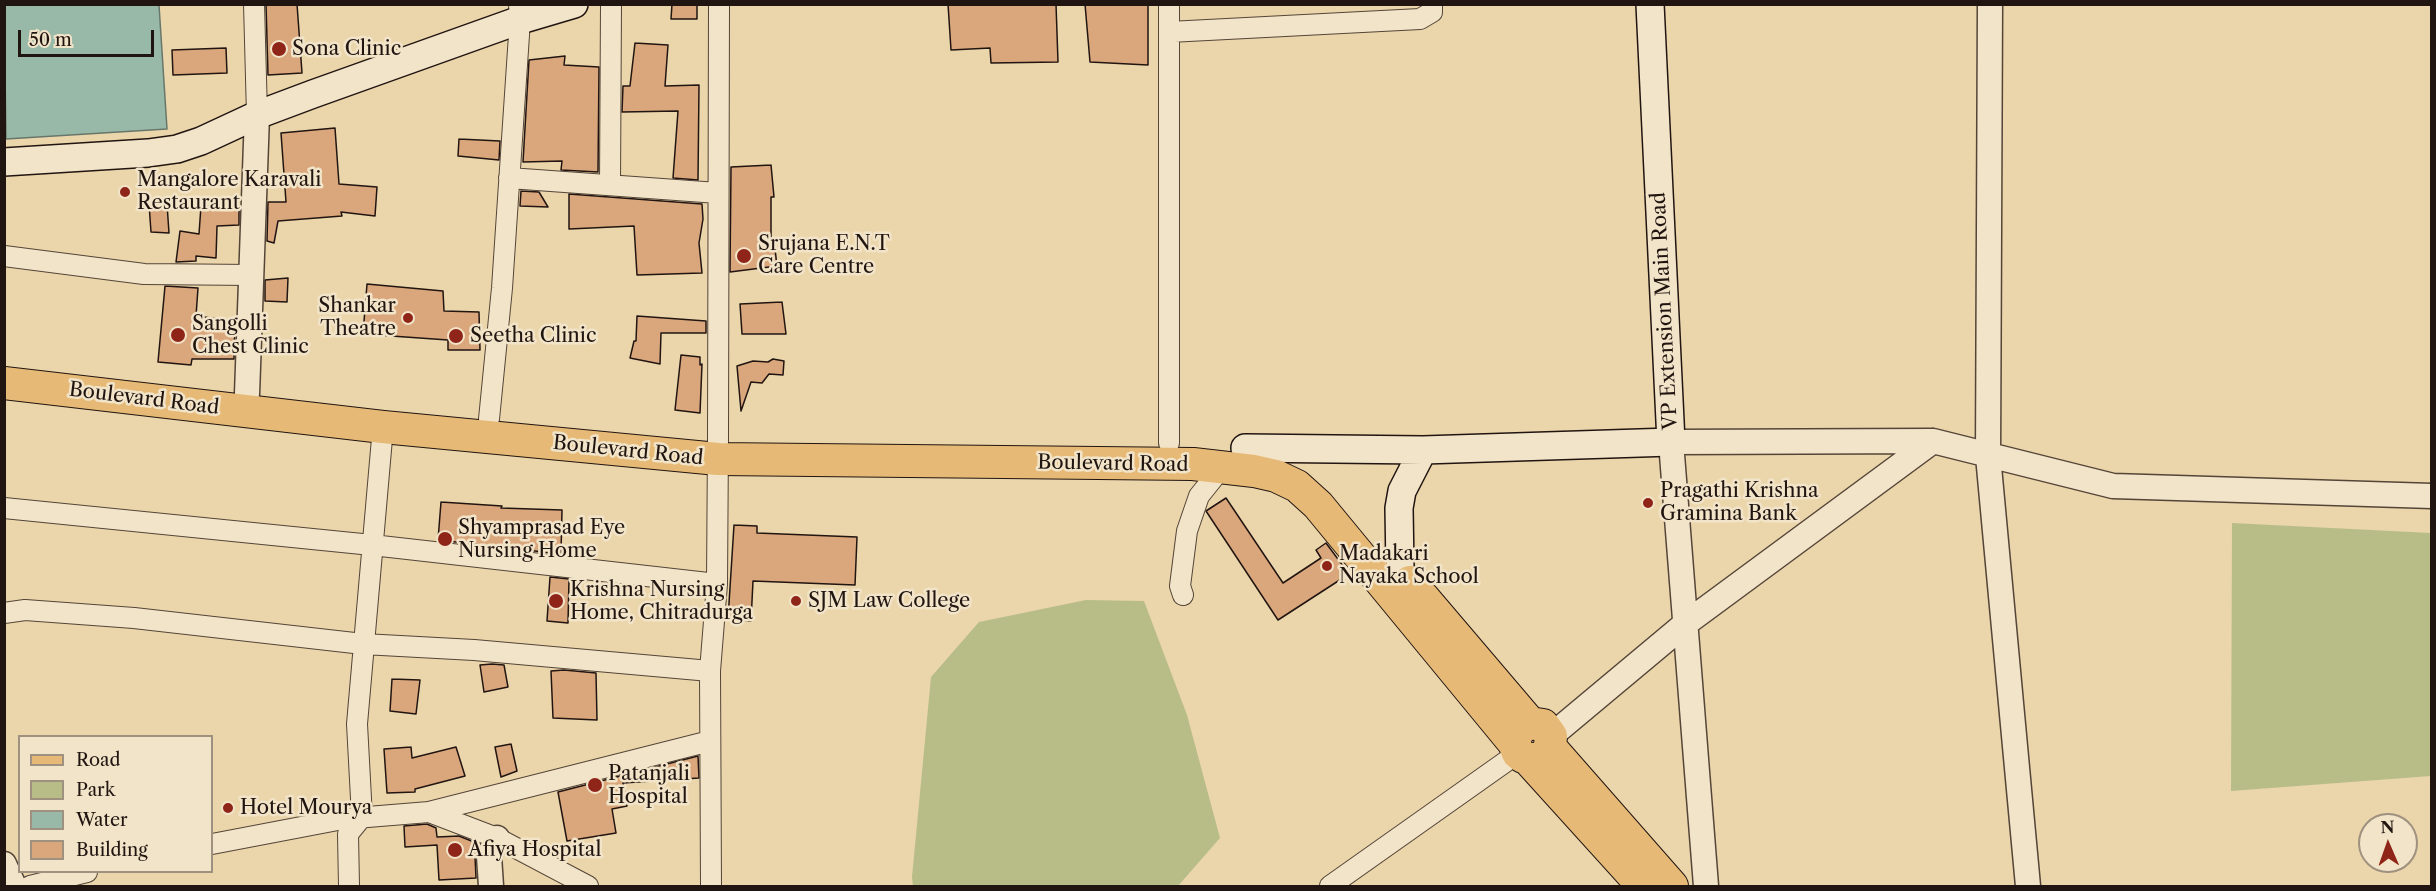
<!DOCTYPE html>
<html>
<head>
<meta charset="utf-8">
<style>
	body { margin:0 }
	#map { position:relative; width:2436px; height:891px; overflow:hidden; background:#ebd5ab; font-family:"Libre Caslon Text",serif }
	canvas { display:block }
	.frame { position:absolute; inset:0; border:6px solid #211511; pointer-events:none }
	.legend { position:absolute; left:18px; top:735px; width:195px; height:138px; box-sizing:border-box; background:#f2e4c8; border:2px solid #9e917f; margin:0; padding:8px 10px; list-style:none; font-size:18px; color:#211511 }
	.legend li { display:flex; align-items:center; gap:12px; height:30px }
	.legend b { width:30px; border:2px solid #9e917f }
	.north { position:absolute; left:2358px; top:813px; width:60px; height:60px; box-sizing:border-box; background:#f2e4c8; border:2px solid #9e917f; border-radius:50%; rotate:358deg; font-size:16px; font-weight:700; line-height:24px; text-align:center; color:#211511 }
	.north::after { content:''; display:block; margin:auto; width:21px; height:27px; background:#8f2418; clip-path:polygon(50% 0,100% 100%,50% 72%,0 100%) }
	.scale { position:absolute; left:18px; top:30px; width:136px; height:27px; box-sizing:border-box; border:3px solid #211511; border-top:0; padding-left:8px; font-size:18px; line-height:21px; white-space:nowrap; color:#211511; -webkit-text-stroke:4px #f2e4c8; paint-order:stroke }
</style>
</head>
<body>
<div id="map">
<canvas width="2436" height="891"></canvas>
<div class="frame"></div>
<ul class="legend">
<li><b style="height:8px;background:#e6ba76"></b>Road</li>
<li><b style="height:16px;background:#b8bd88"></b>Park</li>
<li><b style="height:16px;background:#98b9a7"></b>Water</li>
<li><b style="height:16px;background:#daa67c"></b>Building</li>
</ul>
<div class="north">N</div>
<div class="scale">50 m</div>
</div>
<script>
const ctx = document.querySelector('canvas').getContext('2d');
ctx.lineJoin = 'round';
function paint(path, color) { ctx.fillStyle = color; ctx.fill(path, 'evenodd'); }
const poly = rows => new Path2D(rows.map(r => 'M' + r).join(''));
function stroke(path, color, width, dash) { ctx.strokeStyle = color; ctx.lineWidth = width; ctx.lineCap = dash ? 'butt' : 'round'; ctx.setLineDash(dash || []); ctx.stroke(path); }
function drawText(font, color, halo, rows, align = 'center') {
  ctx.font = font + ' "Libre Caslon Text",serif'; ctx.lineWidth = 5; ctx.setLineDash([]); ctx.textBaseline = 'middle'; ctx.strokeStyle = halo; ctx.fillStyle = color; for (const [text, x, y, turn = 0] of rows) {
    ctx.save(); ctx.translate(x, y); ctx.rotate((+turn || 0) * Math.PI / 180); ctx.textAlign = isNaN(turn) ? turn : align; if (halo) ctx.strokeText(text, 0, 0); ctx.fillText(text, 0, 0); ctx.restore();
  }
}
const green = poly([
	[2232,523,2431,533,2431,776,2231,791],
	[1086,600,1144,601,1187,715,1220,838,1178,886,913,886,912,877,931,677,979,622]
]);
const water = poly([
	[4,5,159,5,167,129,6,139,4,5]
]);
const building = poly([
	[266,4,297,4,302,73,268,75,266,4],
	[672,4,697,4,697,19,671,19,672,4],
	[948,4,1056,4,1058,62,991,63,990,48,951,50,948,4],
	[1085,4,1148,4,1148,65,1090,62,1085,4],
	[635,43,668,45,665,86,699,85,698,180,673,178,678,111,622,112,623,86,630,86,635,43],
	[226,48,227,73,173,75,172,50,226,48],
	[565,56,564,65,599,67,598,172,561,170,562,161,523,162,529,60,565,56],
	[335,128,339,184,377,187,375,216,341,212,342,216,278,221,274,243,267,241,268,202,286,202,281,133,335,128],
	[459,139,500,141,499,160,458,156,459,139],
	[771,165,774,197,771,197,771,240,774,240,777,266,730,272,731,167,771,165],
	[521,191,539,192,548,207,520,206,521,191],
	[569,194,702,204,703,219,699,243,702,273,637,275,634,226,569,229,569,194],
	[149,204,167,204,169,233,151,232,149,204],
	[201,206,239,206,239,225,217,226,216,258,196,256,196,261,176,262,180,231,199,234,201,206],
	[288,278,287,302,265,301,265,280,288,278],
	[367,284,443,291,444,311,479,312,480,350,448,350,448,340,363,334,367,284],
	[165,286,198,288,196,316,235,321,234,359,192,359,191,365,158,362,165,286],
	[782,302,786,334,742,334,740,304,782,302],
	[637,316,706,321,706,333,661,333,660,364,630,358,634,341,636,341,637,316],
	[681,355,700,357,700,365,702,364,700,413,675,410,681,355],
	[773,359,784,361,783,375,769,374,762,383,751,382,741,411,737,366,753,361,768,362,773,359],
	[1226,498,1283,583,1321,558,1316,550,1326,543,1349,574,1278,620,1206,511,1226,498],
	[441,502,502,506,501,508,562,510,561,554,438,540,441,502],
	[734,525,757,526,757,533,857,537,855,585,753,581,751,621,728,619,734,525],
	[550,577,569,579,568,623,547,621,550,577],
	[492,664,504,665,508,687,484,692,480,665,492,664],
	[564,670,596,673,597,720,553,718,551,671,564,670],
	[392,679,420,680,416,714,390,711,392,679],
	[511,744,517,771,501,777,495,747,511,744],
	[411,747,412,758,456,747,465,776,415,789,415,792,387,793,384,749,411,747],
	[698,756,699,778,623,783,627,806,612,809,616,833,567,841,558,792,698,756],
	[427,824,436,828,437,837,459,836,479,844,475,856,476,878,439,880,437,845,405,847,404,826,427,824]
]);
const minor = poly([
	[254,4,257,115],
	[1169,32,1420,19,1432,12,1432,4],
	[509,178,718,193],
	[610,184,611,4],
	[4,256,144,274,252,275],
	[489,419,502,288,520,20,519,4],
	[1169,443,1169,4],
	[4,508,372,545,717,584],
	[1183,595,1180,586,1187,531,1199,496,1223,466],
	[4,613,25,610,134,618,363,644,474,650,710,671],
	[429,812,710,741],
	[212,844,343,819,429,812,497,838,588,886],
	[30,886,87,872],
	[349,886,348,834,362,817,357,724,383,427],
	[711,886,710,671,717,584,718,439,719,4],
	[1330,886,1518,753]
]);
const tertiary = poly([
	[1990,4,1988,456,2028,886],
	[247,394,257,115],
	[1551,736,1685,624,1933,441],
	[4,864,14,886],
	[491,886,489,856,497,838],
	[1706,886,1671,442,1933,441,2113,486,2432,496]
]);
const secondary = poly([
	[4,162,148,153,177,149,201,141,257,115,313,94,520,20,574,4],
	[1245,448,1423,450,1671,442,1650,4],
	[1400,569,1399,508,1402,491,1423,450]
]);
const primary = poly([
	[4,383,383,427,718,459,1193,464,1254,471,1276,476,1297,486,1318,505,1514,743,1518,753,1523,757,1535,760,1545,755,1550,747,1551,736,1543,725,1530,723,1518,730,1514,743],
	[1410,582,1530,723],
	[1550,747,1672,886],
	[1528,759,1643,886]
]);
const markers = [
	[279,49,8,"#8f2418"],
	[125,192,6,"#8f2418"],
	[744,256,8,"#8f2418"],
	[408,318,6,"#8f2418"],
	[178,335,8,"#8f2418"],
	[456,336,8,"#8f2418"],
	[1648,503,6,"#8f2418"],
	[445,539,8,"#8f2418"],
	[1327,566,6,"#8f2418"],
	[556,601,8,"#8f2418"],
	[796,601,6,"#8f2418"],
	[595,785,8,"#8f2418"],
	[228,808,6,"#8f2418"],
	[455,850,8,"#8f2418"]
];
const poiNames = [
	["Sona Clinic",292,49],
	["Mangalore Karavali",137,180],
	["Restaurant",137,203],
	["Srujana E.N.T",758,244],
	["Care Centre",758,267],
	["Shankar",396,306,"right"],
	["Theatre",396,329,"right"],
	["Sangolli",192,324],
	["Chest Clinic",192,347],
	["Seetha Clinic",470,336],
	["Pragathi Krishna",1660,491],
	["Gramina Bank",1660,514],
	["Shyamprasad Eye",458,528],
	["Nursing Home",458,551],
	["Madakari",1339,554],
	["Nayaka School",1339,577],
	["Krishna Nursing",570,590],
	["Home, Chitradurga",570,613],
	["SJM Law College",808,601],
	["Patanjali",608,774],
	["Hospital",608,797],
	["Hotel Mourya",240,808],
	["Afiya Hospital",468,850]
];
const streetNames = [
	["VP Extension Main Road",1665,311,-93],
	["Boulevard Road",144,399,7],
	["Boulevard Road",628,451,6],
	["Boulevard Road",1113,464,1]
];
paint(green, '#b8bd88');
paint(water, '#98b9a7');
stroke(water, '#68776b', 1.5);
paint(building, '#daa67c');
stroke(building, '#211511', 1.5);
stroke(minor, '#544538', 22);
stroke(tertiary, '#544538', 27);
stroke(secondary, '#211511', 30);
stroke(primary, '#211511', 34);
stroke(minor, '#f2e4c8', 20);
stroke(tertiary, '#f2e4c8', 24);
stroke(secondary, '#f2e4c8', 27);
stroke(primary, '#e6ba76', 32);
for (const [x, y, r, color] of markers) { const dot = new Path2D(); dot.arc(x, y, r, 0, 2 * Math.PI); ctx.fillStyle = color; ctx.fill(dot); stroke(dot, '#f2e4c8', 2); }
drawText('20px', '#211511', '#f2e4c8', poiNames, 'left');
drawText('20px', '#211511', '#f2e4c8', streetNames);
</script>
</body>
</html>
